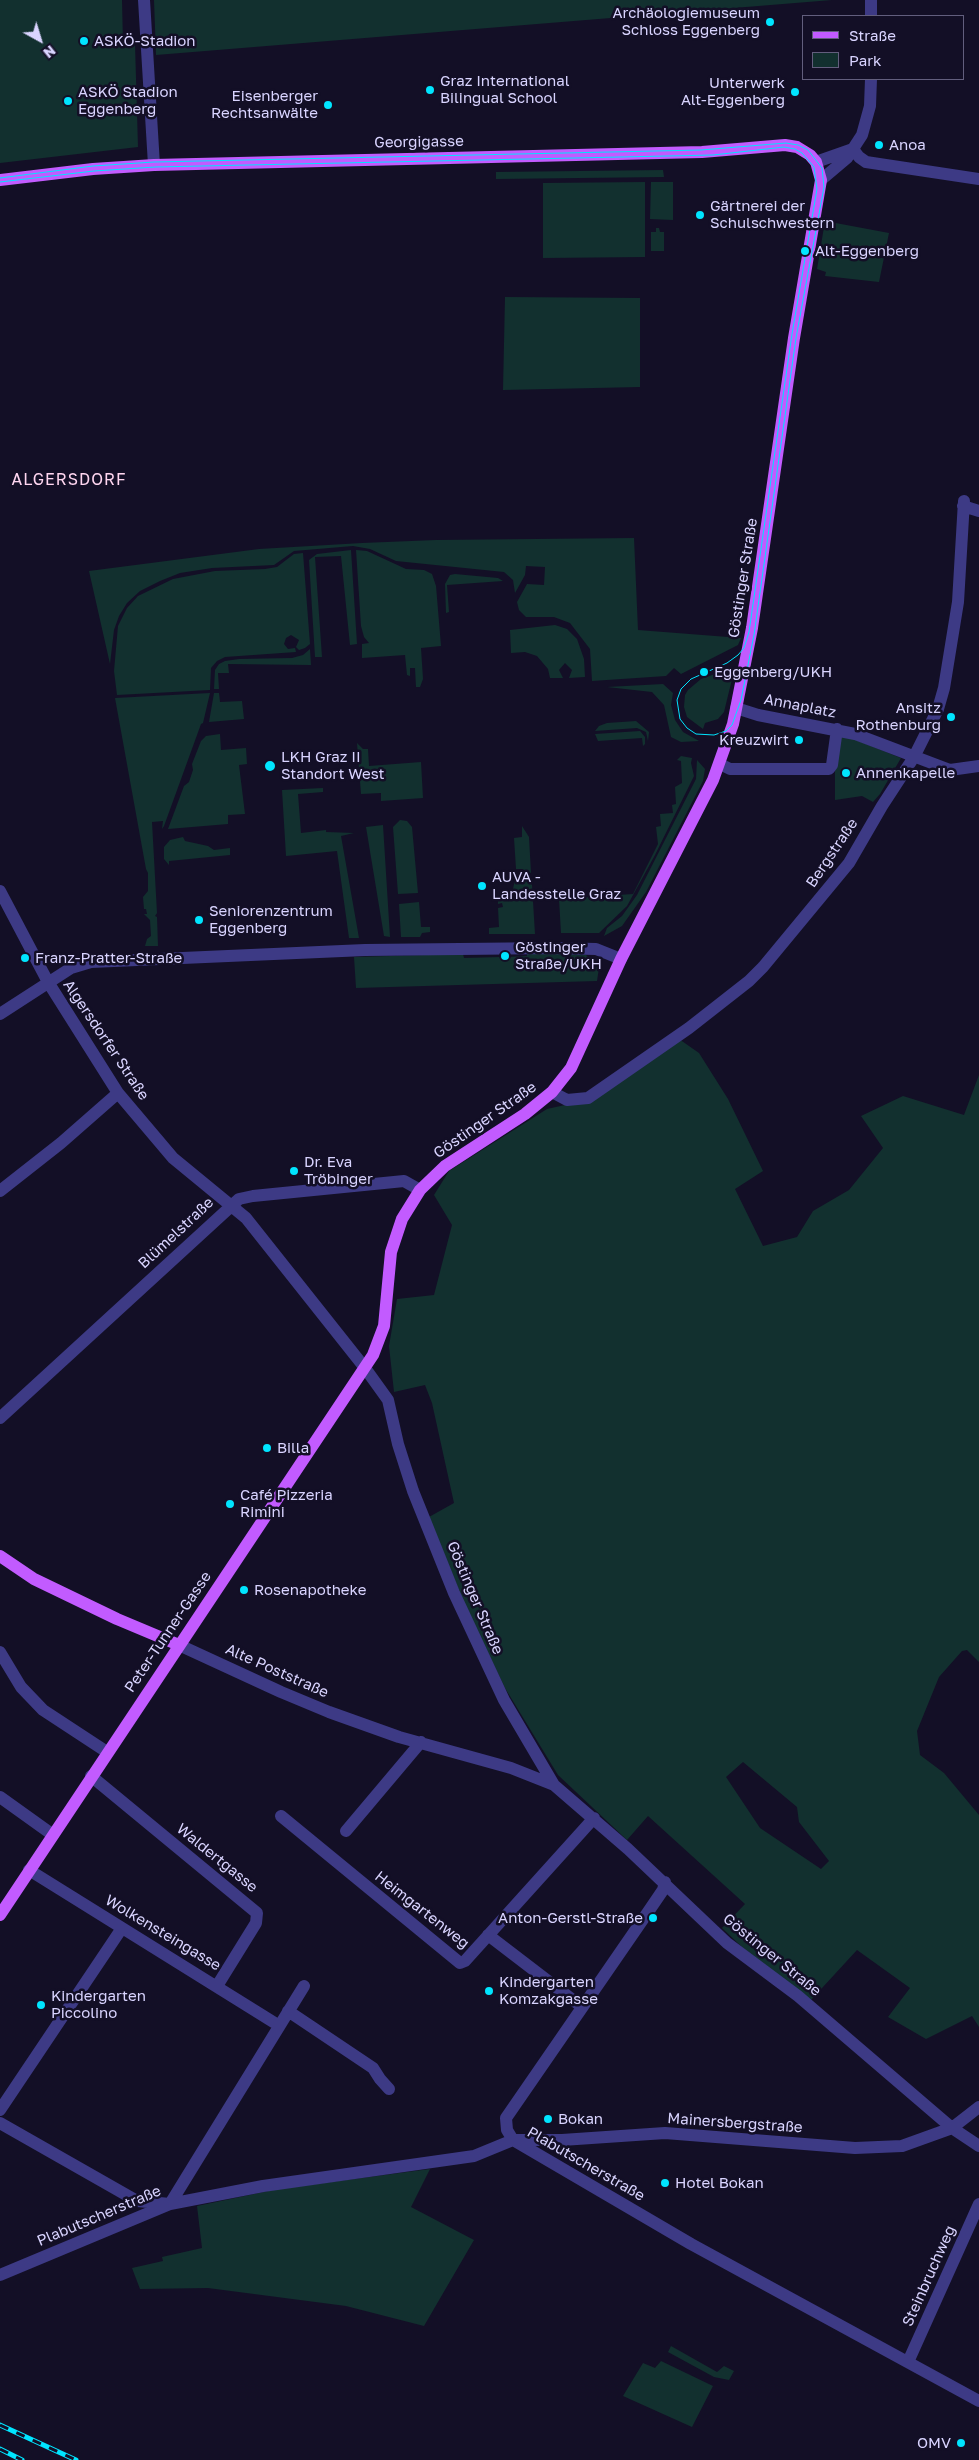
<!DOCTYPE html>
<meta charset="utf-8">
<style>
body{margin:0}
#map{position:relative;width:979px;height:2460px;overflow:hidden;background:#130f26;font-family:"Golos Text",sans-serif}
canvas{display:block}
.legend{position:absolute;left:802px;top:15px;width:162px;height:65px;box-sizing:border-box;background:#130f26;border:1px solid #625e7d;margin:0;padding:6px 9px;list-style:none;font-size:15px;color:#d9d4ff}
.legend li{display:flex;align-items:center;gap:10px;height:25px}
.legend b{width:25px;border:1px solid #625e7d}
.north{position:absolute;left:15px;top:15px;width:50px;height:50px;-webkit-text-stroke:4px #130f26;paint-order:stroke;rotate:141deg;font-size:14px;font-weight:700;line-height:20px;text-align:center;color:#d9d4ff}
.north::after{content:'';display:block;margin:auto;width:18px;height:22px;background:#d9d4ff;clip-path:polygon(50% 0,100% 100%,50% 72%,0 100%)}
</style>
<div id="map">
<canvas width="979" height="2460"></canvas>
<ul class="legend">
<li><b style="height:6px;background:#c25bff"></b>Straße</li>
<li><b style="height:14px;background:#12302f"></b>Park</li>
</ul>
<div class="north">N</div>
</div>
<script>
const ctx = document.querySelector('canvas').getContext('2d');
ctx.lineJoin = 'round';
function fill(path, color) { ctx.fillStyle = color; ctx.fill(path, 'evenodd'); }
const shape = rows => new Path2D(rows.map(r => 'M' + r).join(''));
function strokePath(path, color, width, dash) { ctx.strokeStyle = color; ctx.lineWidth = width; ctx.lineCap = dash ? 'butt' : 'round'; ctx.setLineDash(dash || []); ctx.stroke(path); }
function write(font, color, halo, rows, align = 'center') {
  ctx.font = font + ' "Golos Text",sans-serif'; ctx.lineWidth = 5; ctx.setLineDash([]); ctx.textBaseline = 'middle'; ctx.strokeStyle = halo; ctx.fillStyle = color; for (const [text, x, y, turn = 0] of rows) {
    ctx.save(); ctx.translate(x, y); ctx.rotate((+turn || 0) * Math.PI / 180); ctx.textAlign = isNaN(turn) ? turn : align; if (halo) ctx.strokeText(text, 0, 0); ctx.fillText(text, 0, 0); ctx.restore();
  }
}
fill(shape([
 [0,0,122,0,123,44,135,44,138,147,0,163],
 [154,0,832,0,156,55],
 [663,170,664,177,496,179,496,172],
 [645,182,645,257,543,258,543,183],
 [651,182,673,182,673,220,650,219],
 [825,221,889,233,879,282,825,276,826,272,817,269],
 [656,228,659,228,660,232,664,232,664,251,651,251,651,232,656,232],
 [505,297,640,298,640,387,503,390],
 [634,538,638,630,741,638,738,645,681,674,674,668,666,676,592,681,590,649,570,623,554,617,526,617,519,610,517,602,527,584,544,585,545,567,526,566,525,575,515,593,513,580,504,572,396,561,370,549,353,546,294,551,274,565,212,568,180,573,160,581,140,591,127,603,119,616,114,630,110,664,89,571,259,549,362,543,436,540],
 [351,550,357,644,350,645,341,556,315,557,322,657,315,657,309,560,317,554],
 [356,550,367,551,406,569,424,570,432,574,436,586,441,646,421,648,423,679,420,687,416,687,415,668,410,668,410,676,407,675,405,655,362,658,362,644,369,643,364,637,361,626],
 [303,553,310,644,305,648,299,650,296,647,299,640,291,635,286,638,284,644,288,649,295,648,296,652,225,657,217,661,211,668,210,690,117,695,114,671,118,626,127,608,138,596,173,579,215,571,265,569,277,567,294,554],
 [455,574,498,578,503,581,447,585,449,612,446,613,445,584,450,575],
 [555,625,567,629,577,639,584,659,585,677,569,678,572,670,565,663,559,670,563,678,550,678,548,669,537,656,525,652,511,653,510,630],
 [310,649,311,665,228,664,229,673,218,673,219,689,214,689,215,670,219,664,225,661,239,659,292,658,303,655],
 [726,670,734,671,724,712,718,719,705,723,703,729,687,717,684,707,685,695,688,690,701,679],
 [663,684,673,693,671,705,675,720,683,732,699,741,681,742,671,737,664,705,652,692,607,687],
 [210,693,203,723,201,724,164,826,162,829,163,821,152,822,157,913,155,916,157,917,158,946,145,946,147,939,151,936,150,920,144,914,147,914,146,909,144,909,143,897,148,891,148,873,146,869,115,698],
 [214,693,219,693,220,702,242,701,244,719,209,722],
 [636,721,649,732,648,741,646,732,637,728,595,731,599,726,607,723],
 [640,731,645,737,645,744,643,746,642,738,598,741,595,734],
 [220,734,221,750,246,748,247,764,239,765,245,814,228,815,228,824,168,829,184,786,189,782,193,770,192,764,201,741,206,736],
 [841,734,901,758,880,794,873,802,862,796,835,800,835,770],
 [357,743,363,749,368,749,369,766,421,762,423,798,381,801,381,793,361,794],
 [681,756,692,758,691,763,694,776,655,855,627,906,599,933,561,933,559,899,633,894,658,844,656,827,661,826,660,814,673,813,672,805,676,804,675,787,682,783,681,761,677,760],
 [697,760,705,769,703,781,646,892,622,926,604,936,607,928,622,916,637,895,696,779],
 [323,788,323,792,298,794,301,833,326,830,326,832,354,833,341,836,359,938,349,938,337,851,286,856,282,790],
 [400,820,407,821,412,827,418,893,398,894,393,827],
 [383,825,390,937,384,936,366,827],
 [522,826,529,837,531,873,522,869,516,869,514,838,522,837],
 [183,837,185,841,208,846,214,850,230,848,230,855,169,861,169,865,164,859,164,847,170,840],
 [516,875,526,877,532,885,535,934,489,934,489,928,499,927,498,908,503,907,502,903,498,904,498,897,506,895,513,889],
 [419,902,421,927,430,927,430,932,422,933,420,937,401,937,399,904],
 [527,952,586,955,599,968,597,981,356,988,354,957,463,954,464,958,500,957,501,960,508,960,508,957,527,956],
 [679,1039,699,1053,728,1099,763,1171,735,1189,763,1246,797,1237,813,1211,849,1190,883,1148,861,1116,903,1096,964,1115,979,1075,979,1662,967,1650,962,1651,939,1677,917,1731,920,1755,944,1773,979,1815,979,2027,972,2016,926,2039,888,2017,910,1988,857,1950,811,2000,742,1947,722,1928,745,1904,648,1816,627,1840,558,1775,505,1688,466,1607,429,1517,454,1503,432,1403,425,1385,394,1392,389,1346,397,1299,434,1295,452,1225,434,1195,449,1171,547,1109,592,1099],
 [743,1762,797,1807,799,1822,829,1861,821,1869,760,1828,726,1777],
 [430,2169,411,2207,474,2240,424,2326,346,2306,208,2288,140,2289,132,2268,163,2261,162,2257,202,2248,197,2206,278,2189],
 [671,2346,717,2372,724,2366,734,2371,729,2380,714,2377,668,2352],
 [661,2361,713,2386,692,2427,623,2396,643,2363,655,2368]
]), '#12302f');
strokePath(shape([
 [144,0,154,165],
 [871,0,871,16],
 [853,149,859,157,866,162,979,179],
 [816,162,853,149],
 [821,180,847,158,862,135,870,106,871,79],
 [963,506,979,511],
 [736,708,758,715,855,734,950,770,979,766],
 [720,764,730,769,829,769,832,765,837,729],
 [0,891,48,982,118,1093,173,1158,246,1218,365,1368,388,1400,398,1444,413,1491,454,1593,504,1700,554,1785,628,1849,727,1943,798,1996,952,2128,979,2146],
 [0,1014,71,968,91,962,365,950,554,948,596,949,621,959],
 [552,1092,567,1100,588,1098,689,1028,749,981,763,967,849,863,882,806,914,757,938,709,944,688,958,602,964,501],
 [0,1191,61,1143,118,1093],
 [0,1418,239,1199,253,1196,404,1181,420,1190],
 [179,1645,281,1692,329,1712,399,1737,511,1768,554,1785],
 [0,1652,21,1687,43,1710,107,1752],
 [91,1776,257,1913,256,1923,217,1986],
 [0,1797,53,1835],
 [281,1816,460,1963,465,1961,594,1818],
 [346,1831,421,1742],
 [29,1870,278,2025],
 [488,1935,582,2007],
 [288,2011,373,2068,380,2079,389,2089],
 [0,2110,122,1928],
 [0,2123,137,2201,170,2204,304,1986],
 [513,2140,507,2130,506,2118,648,1912,663,1890,665,1882],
 [515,2141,691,2244,979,2401],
 [0,2275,170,2204,263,2186,474,2156,513,2140,562,2140,665,2133,855,2148,902,2146,952,2128,979,2107],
 [908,2362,979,2204]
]), '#3d3a85', 12);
strokePath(shape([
 [0,180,93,169,154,165,702,152,785,145,797,147,810,155,816,162,821,180,794,338,752,628,733,724,713,780,621,959,571,1068,552,1092,525,1114,445,1166,420,1190,402,1219,391,1252,384,1326,373,1355,0,1915],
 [0,1556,34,1579,117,1619,179,1645]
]), '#c25bff', 12);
strokePath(shape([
 [0,178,93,166,154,162,701,150,786,143,798,145,808,150,822,168,824,187,796,338,754,635,741,700,732,725,726,731,714,735,696,734,687,728,680,719,677,700,681,689,691,679,727,663,738,655,744,648,749,632,792,334,817,189,814,167,802,153,795,149,784,147,713,155,155,167,94,171,0,182]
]), '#00e5ff', 1);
const rail = shape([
 [0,2425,76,2460],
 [0,2449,22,2460]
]);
strokePath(rail, '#00e5ff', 5);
strokePath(rail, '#130f26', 3, [9]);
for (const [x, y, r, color] of [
 [770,22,5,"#00e5ff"],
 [84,41,5,"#00e5ff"],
 [430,90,5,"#00e5ff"],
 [795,92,5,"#00e5ff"],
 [68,101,5,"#00e5ff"],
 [328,105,5,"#00e5ff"],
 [879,145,5,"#00e5ff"],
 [700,215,5,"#00e5ff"],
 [805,251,5,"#00e5ff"],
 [704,672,5,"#00e5ff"],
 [951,717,5,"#00e5ff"],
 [799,740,5,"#00e5ff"],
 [270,766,6,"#00e5ff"],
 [846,773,5,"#00e5ff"],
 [482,886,5,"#00e5ff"],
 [199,920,5,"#00e5ff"],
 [505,956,5,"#00e5ff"],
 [25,958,5,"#00e5ff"],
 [294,1171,5,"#00e5ff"],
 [267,1448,5,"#00e5ff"],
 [230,1504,5,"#00e5ff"],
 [244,1590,5,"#00e5ff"],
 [653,1918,5,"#00e5ff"],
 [489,1991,5,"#00e5ff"],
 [41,2005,5,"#00e5ff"],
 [548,2119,5,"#00e5ff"],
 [665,2183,5,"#00e5ff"],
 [961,2443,5,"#00e5ff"]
]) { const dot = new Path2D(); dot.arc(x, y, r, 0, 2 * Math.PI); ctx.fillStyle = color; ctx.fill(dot); strokePath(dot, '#130f26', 2); }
write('15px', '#d9d4ff', '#130f26', [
 ["Archäologiemuseum",760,13,"right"],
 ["Schloss Eggenberg",760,30,"right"],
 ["ASKÖ-Stadion",94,41],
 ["Graz International",440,81],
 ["Bilingual School",440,98],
 ["Unterwerk",785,83,"right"],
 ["Alt-Eggenberg",785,100,"right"],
 ["ASKÖ Stadion",78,92],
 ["Eggenberg",78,109],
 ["Eisenberger",318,96,"right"],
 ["Rechtsanwälte",318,113,"right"],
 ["Anoa",889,145],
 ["Gärtnerei der",710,206],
 ["Schulschwestern",710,223],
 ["Alt-Eggenberg",815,251],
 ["Eggenberg/UKH",714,672],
 ["Ansitz",941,708,"right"],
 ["Rothenburg",941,725,"right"],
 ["Kreuzwirt",789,740,"right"],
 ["LKH Graz II",281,757],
 ["Standort West",281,774],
 ["Annenkapelle",856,773],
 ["AUVA -",492,877],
 ["Landesstelle Graz",492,894],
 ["Seniorenzentrum",209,911],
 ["Eggenberg",209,928],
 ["Göstinger",515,947],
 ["Straße/UKH",515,964],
 ["Franz-Pratter-Straße",35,958],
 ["Dr. Eva",304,1162],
 ["Tröbinger",304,1179],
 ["Billa",277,1448],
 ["Café Pizzeria",240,1495],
 ["Rimini",240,1512],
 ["Rosenapotheke",254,1590],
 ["Anton-Gerstl-Straße",643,1918,"right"],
 ["Kindergarten",499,1982],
 ["Komzakgasse",499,1999],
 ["Kindergarten",51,1996],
 ["Piccolino",51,2013],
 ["Bokan",558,2119],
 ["Hotel Bokan",675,2183],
 ["OMV",951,2443,"right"]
], 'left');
write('15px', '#d9d4ff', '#130f26', [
 ["Georgigasse",419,142,-1],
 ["Göstinger Straße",743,578,-81],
 ["Annaplatz",800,706,11],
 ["Bergstraße",832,853,-56],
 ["Algersdorfer Straße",106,1040,56],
 ["Göstinger Straße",485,1120,-35],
 ["Blümelstraße",176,1233,-43],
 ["Göstinger Straße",475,1598,67],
 ["Peter-Tunner-Gasse",168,1632,-56],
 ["Alte Poststraße",277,1671,24],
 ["Waldertgasse",217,1858,39],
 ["Heimgartenweg",422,1910,38],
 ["Wolkensteingasse",163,1933,31],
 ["Göstinger Straße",772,1955,39],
 ["Mainersbergstraße",735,2123,4],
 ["Plabutscherstraße",586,2164,30],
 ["Plabutscherstraße",99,2216,-23],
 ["Steinbruchweg",929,2276,-66]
]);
ctx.letterSpacing = '1px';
write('16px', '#ffd6f0', '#130f26', [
 ["ALGERSDORF",69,480]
]);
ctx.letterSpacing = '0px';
</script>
